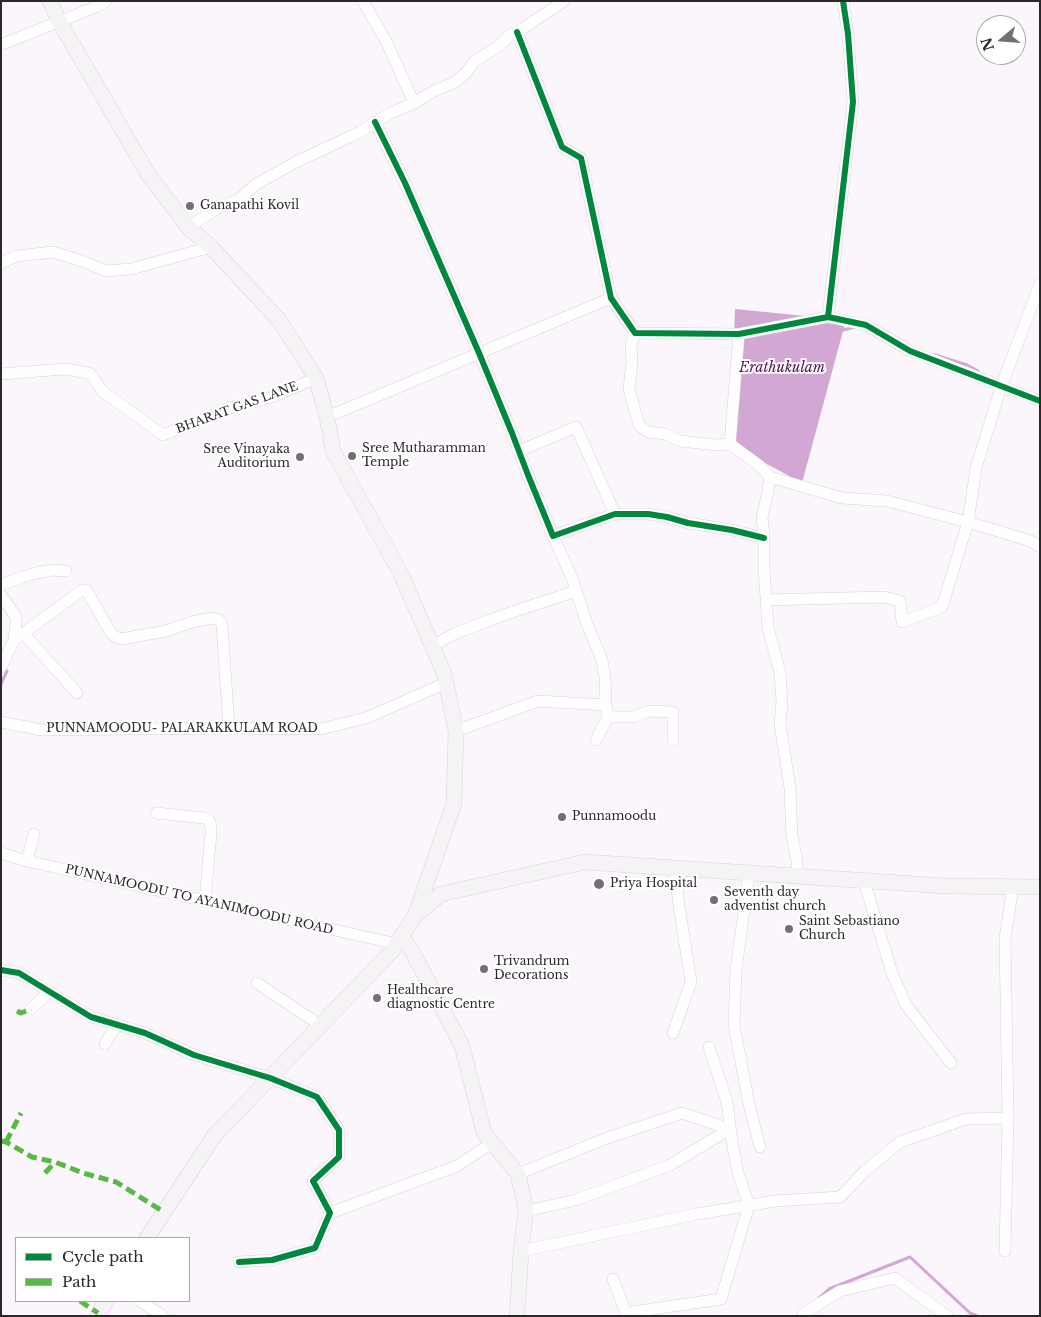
<!DOCTYPE html>
<style>
body{margin:0}
#map{position:relative;width:1041px;height:1317px;overflow:hidden;background:#fbf6fb;font-family:"Libre Baskerville",serif}
canvas{display:block}
.frame{position:absolute;inset:0;border:2px solid #2a282a;pointer-events:none}
.legend{position:absolute;left:15px;top:1237px;width:175px;height:65px;box-sizing:border-box;background:#fff;border:1px solid #aaa9aa;margin:0;padding:6px 9px;list-style:none;font-size:15px;color:#2a282a}
.legend li{display:flex;align-items:center;gap:10px;height:25px}
.legend b{width:25px;border:1px solid #aaa9aa}
.north{position:absolute;left:976px;top:15px;width:50px;height:50px;box-sizing:border-box;background:#fff;border:1px solid #aaa9aa;border-radius:50%;rotate:252deg;font-size:14px;font-weight:700;line-height:20px;text-align:center;color:#2a282a}
.north::after{content:'';display:block;margin:auto;width:18px;height:22px;background:#737073;clip-path:polygon(50% 0,100% 100%,50% 72%,0 100%)}
</style>
<div id="map">
<canvas width="1041" height="1317"></canvas>
<div class="frame"></div>
<ul class="legend">
<li><b style="height:6px;background:#00873e"></b>Cycle path</li>
<li><b style="height:6px;background:#58b947"></b>Path</li>
</ul>
<div class="north">N</div>
</div>
<script>
const ctx = document.querySelector('canvas').getContext('2d');
ctx.lineJoin = 'round';
function fill(path, color) { ctx.fillStyle = color; ctx.fill(path, 'evenodd'); }
const shape = rows => new Path2D(rows.map(r => 'M' + r).join(''));
function strokePath(path, color, width, dash) { ctx.strokeStyle = color; ctx.lineWidth = width; ctx.lineCap = dash ? 'butt' : 'round'; ctx.setLineDash(dash || []); ctx.stroke(path); }
function write(font, color, halo, rows, align = 'center') {
  ctx.font = font + ' "Libre Baskerville",serif'; ctx.lineWidth = 4; ctx.setLineDash([]); ctx.textBaseline = 'middle'; ctx.strokeStyle = halo; ctx.fillStyle = color; for (const [text, x, y, turn = 0] of rows) {
    ctx.save(); ctx.translate(x, y); ctx.rotate((+turn || 0) * Math.PI / 180); ctx.textAlign = isNaN(turn) ? turn : align; if (halo) ctx.strokeText(text, 0, 0); ctx.fillText(text, 0, 0); ctx.restore();
  }
}
fill(shape([
 [735,309,846,320,802,483,730,444]
]), '#d2a7d3');
strokePath(shape([
 [839,331,855,327],
 [935,355,967,365,978,371],
 [1,684,7,671],
 [819,1298,829,1289,910,1257,970,1313,977,1316]
]), '#d2a7d3', 3);
const street = shape([
 [363,1,387,43,414,103],
 [843,1,848,34,853,102,828,317,866,325,910,351,1040,401],
 [517,32,562,147,581,158,611,298,635,333,739,334,828,317],
 [1,44,3,44,98,6,106,1],
 [375,122,405,183,479,353,512,433,528,475,553,536,615,514,648,514,667,517,688,523,732,530,764,538],
 [188,227,220,207,238,200,255,185,296,162,358,133,389,114,414,103,434,91,455,82,465,74,475,61,499,46,510,35,522,29,564,1],
 [1,263,17,256,53,252,82,261,106,271,131,269,211,247],
 [635,333,631,344,632,362,629,389,639,425,648,432,666,434,680,441,717,445,730,444,760,466,770,477,767,496,762,517,764,537,764,569,768,627,780,673,782,702,780,724,790,788,792,837,797,860,797,876],
 [1,374,65,369,89,373,93,377,102,391,163,435,230,408,275,396,316,378],
 [327,417,611,298],
 [730,444,739,334],
 [519,451,576,427,615,514],
 [770,477,842,498,887,501,968,522,1031,541,1040,547],
 [553,536,572,578,587,624,602,660,605,677,606,705,608,717,633,717,649,711,673,712,673,740],
 [1,585,22,577,36,573,52,570,66,571],
 [1,595,16,617,16,623,14,640,1,667],
 [767,600,884,597,900,601,902,622,942,607,968,522,976,468,1001,387,1040,284],
 [23,633,77,693],
 [14,640,81,591,84,590,88,593,111,633,116,637,121,639,166,631,192,622,212,618,219,620,222,624,229,728],
 [432,646,456,633,477,625,515,611,576,591],
 [1,722,42,730,229,728,321,729,366,718,446,683],
 [456,731,538,701,606,705],
 [596,740,608,717],
 [156,813,205,818,209,820,211,826,211,833,205,901],
 [1,853,27,861,397,944],
 [27,861,34,834],
 [749,873,736,970,734,1025,749,1104,760,1147],
 [864,881,892,973,906,1005,951,1063],
 [1,970,19,973,91,1017,145,1033,194,1055,270,1078,317,1097,339,1130,339,1157,313,1181,330,1213,315,1248,272,1260,239,1262],
 [257,983,320,1025],
 [31,1009,49,992],
 [673,1033,691,982,679,906,675,868],
 [105,1044,117,1024],
 [518,1174,607,1138,682,1113,730,1129],
 [526,1211,576,1200,670,1165,730,1129],
 [330,1213,457,1166,492,1143],
 [521,1251,697,1214,775,1201,840,1197,865,1171,900,1142,966,1119,1008,1118],
 [1005,1251,1008,1118,1005,938,1013,887],
 [613,1279,626,1313,721,1299,749,1205,738,1173,732,1141,727,1102,709,1047],
 [140,1301,163,1316],
 [803,1314,840,1291,895,1278,947,1316]
]);
const secondary = shape([
 [50,1,59,21,148,174,188,227,211,247,279,320,316,378,327,417,333,451,401,574,444,673,456,731,454,804,415,916,405,931,393,950,214,1136,147,1238],
 [416,915,441,894,585,862,945,886,1040,887],
 [402,937,413,953,462,1046,484,1133,518,1174,526,1211,521,1251,517,1316],
 [97,1316,106,1301]
]);
strokePath(street, '#d6d2d6', 12);
strokePath(secondary, '#d6d2d6', 16);
strokePath(street, '#fefefe', 11);
strokePath(secondary, '#f6f3f6', 15);
strokePath(shape([
 [17,1011,21,1013,31,1009],
 [1,1141,6,1142,32,1157,55,1162,83,1173,116,1182,164,1212],
 [6,1142,21,1113],
 [45,1173,55,1162],
 [80,1301,98,1313]
]), '#58b947', 5, [10, 5]);
strokePath(shape([
 [843,1,848,34,853,102,828,317,866,325,910,351,1040,401],
 [517,32,562,147,581,158,611,298,635,333,739,334,828,317],
 [375,122,405,183,479,353,512,433,528,475,553,536,615,514,648,514,667,517,688,523,732,530,764,538],
 [1,970,19,973,91,1017,145,1033,194,1055,270,1078,317,1097,339,1130,339,1157,313,1181,330,1213,315,1248,272,1260,239,1262]
]), '#00873e', 6);
for (const [x, y, r, color] of [
 [190,206,5,"#737073"],
 [352,456,5,"#737073"],
 [300,457,5,"#737073"],
 [562,817,5,"#737073"],
 [599,884,6,"#737073"],
 [714,900,5,"#737073"],
 [789,929,5,"#737073"],
 [484,969,5,"#737073"],
 [377,998,5,"#737073"]
]) { const dot = new Path2D(); dot.arc(x, y, r, 0, 2 * Math.PI); ctx.fillStyle = color; ctx.fill(dot); strokePath(dot, '#fff', 2); }
write('12px', '#2a282a', '#fff', [
 ["Ganapathi Kovil",200,206],
 ["Sree Mutharamman",362,449],
 ["Temple",362,463],
 ["Sree Vinayaka",290,450,"right"],
 ["Auditorium",290,464,"right"],
 ["Punnamoodu",572,817],
 ["Priya Hospital",610,884],
 ["Seventh day",724,893],
 ["adventist church",724,907],
 ["Saint Sebastiano",799,922],
 ["Church",799,936],
 ["Trivandrum",494,962],
 ["Decorations",494,976],
 ["Healthcare",387,991],
 ["diagnostic Centre",387,1005]
], 'left');
write('12px', '#2a282a', '#fff', [
 ["BHARAT GAS LANE",237,408,-20],
 ["PUNNAMOODU- PALARAKKULAM ROAD",182,729],
 ["PUNNAMOODU TO AYANIMOODU ROAD",199,900,13]
]);
write('italic 14px', '#58105d', '#fff', [
 ["Erathukulam",782,368]
]);
</script>
